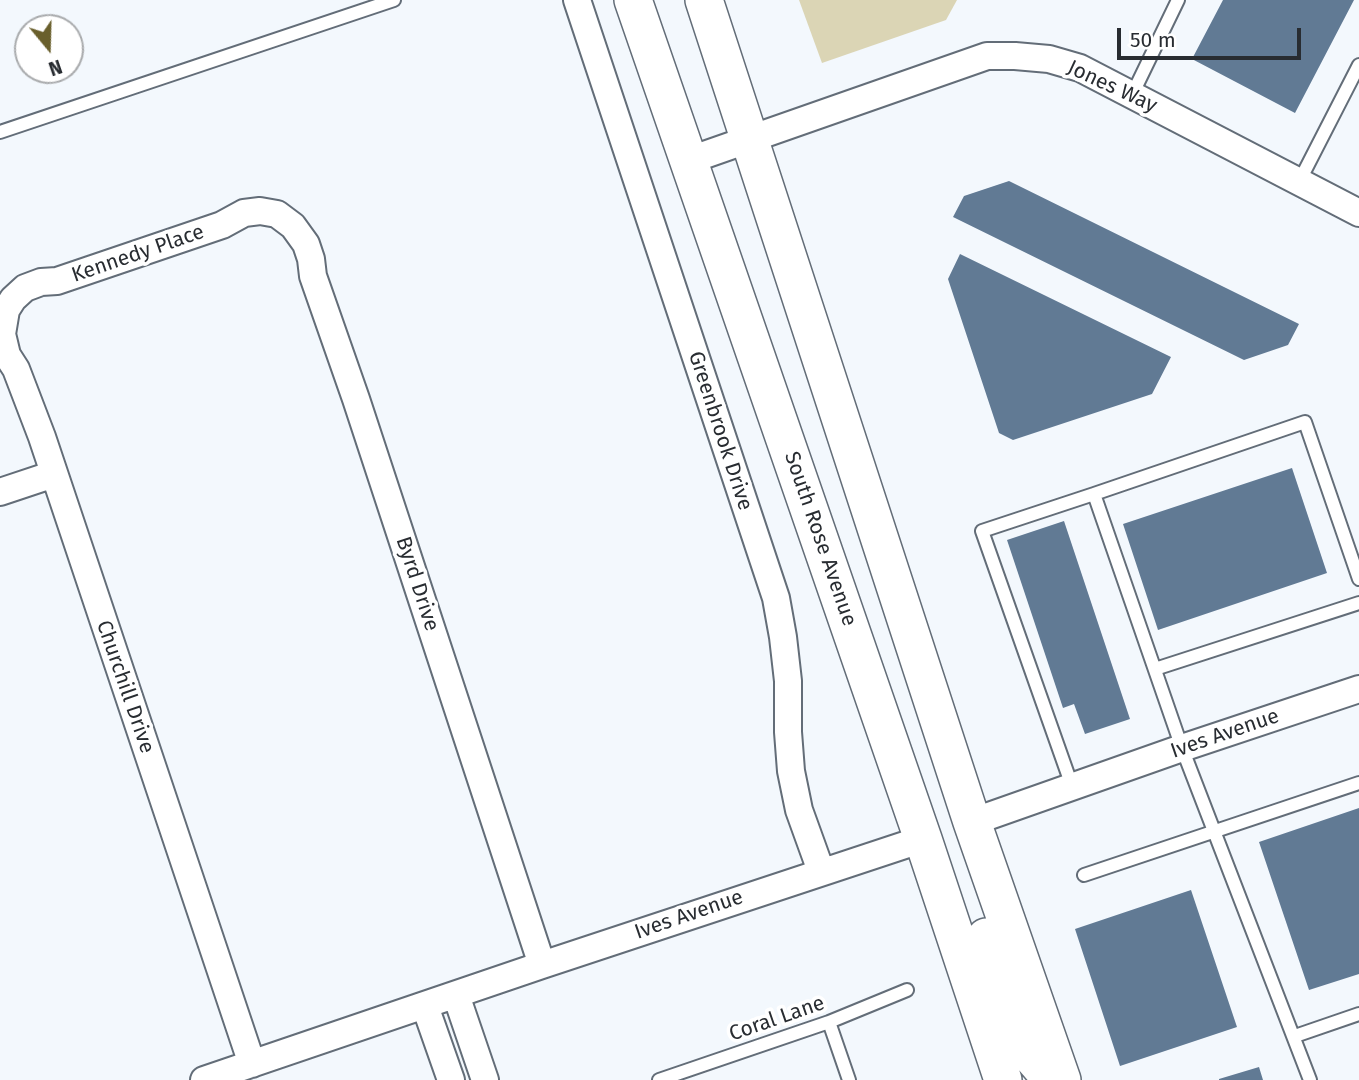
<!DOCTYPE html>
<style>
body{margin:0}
#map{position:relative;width:1359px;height:1080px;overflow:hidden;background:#f3f8fd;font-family:"Fira Sans",sans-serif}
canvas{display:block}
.north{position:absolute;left:14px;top:14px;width:70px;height:70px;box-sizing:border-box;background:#fff;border:2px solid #a9abad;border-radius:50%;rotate:161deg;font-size:19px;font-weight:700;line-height:28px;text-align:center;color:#282c31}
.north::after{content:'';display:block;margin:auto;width:24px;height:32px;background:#695f2c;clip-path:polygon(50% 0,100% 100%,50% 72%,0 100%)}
.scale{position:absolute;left:1117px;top:28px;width:184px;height:32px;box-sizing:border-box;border:4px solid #282c31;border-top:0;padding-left:9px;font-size:21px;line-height:24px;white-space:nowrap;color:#282c31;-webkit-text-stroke:5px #fff;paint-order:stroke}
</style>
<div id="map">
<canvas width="1359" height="1080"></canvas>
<div class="north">N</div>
<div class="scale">50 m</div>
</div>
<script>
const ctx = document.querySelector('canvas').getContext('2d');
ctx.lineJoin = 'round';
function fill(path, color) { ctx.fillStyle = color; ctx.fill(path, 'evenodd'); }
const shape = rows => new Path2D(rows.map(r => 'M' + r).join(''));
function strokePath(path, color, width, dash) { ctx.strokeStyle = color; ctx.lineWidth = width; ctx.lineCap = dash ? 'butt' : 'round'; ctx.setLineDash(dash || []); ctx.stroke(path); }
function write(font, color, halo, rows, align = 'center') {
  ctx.font = font + ' "Fira Sans",sans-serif'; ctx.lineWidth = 7; ctx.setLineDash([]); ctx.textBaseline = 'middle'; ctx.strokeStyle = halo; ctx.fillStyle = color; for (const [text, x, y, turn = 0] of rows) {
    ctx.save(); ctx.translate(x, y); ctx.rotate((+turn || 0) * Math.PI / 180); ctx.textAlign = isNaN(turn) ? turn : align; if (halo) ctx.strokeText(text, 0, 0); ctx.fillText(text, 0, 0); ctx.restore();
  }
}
fill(shape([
 [799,0,957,0,946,20,822,63]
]), '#dbd5b5');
fill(shape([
 [1223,0,1354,0,1295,113,1192,59],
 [1009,181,1299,324,1288,345,1244,360,953,217,964,196],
 [960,254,1171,357,1152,394,1013,440,999,433,948,279],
 [1292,468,1327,573,1158,630,1123,524],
 [1064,521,1130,719,1085,734,1074,704,1063,708,1007,540],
 [1359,808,1359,974,1309,990,1259,842],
 [1191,890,1237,1027,1120,1066,1075,929],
 [1259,1067,1263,1080,1219,1080,1219,1079]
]), '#617a94');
const service = shape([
 [1132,95,1178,0],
 [0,132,394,0],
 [1299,182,1359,65],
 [1094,494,1305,422,1359,579],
 [1155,669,1359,603],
 [1072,786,982,531,1094,494,1182,748,1310,1080],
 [1084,875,1359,783],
 [829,1022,849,1080],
 [1295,1036,1359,1014],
 [659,1080,829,1022,907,990]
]);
const minor = shape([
 [577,0,776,598,783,637,788,681,788,732,791,771,799,810,821,871],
 [690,160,987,56,1015,56,1049,59,1080,68,1359,213],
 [0,492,54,474],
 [972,822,1182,748,1359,689],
 [456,995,485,1080],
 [425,1006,451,1080],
 [252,1064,42,437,16,369,7,355,2,334,6,310,13,299,25,288,41,282,57,281,222,225,244,213,260,211,277,214,293,226,306,244,311,259,313,276,356,399,542,965],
 [204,1080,542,965,923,839]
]);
const secondary = shape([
 [633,0,923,839,1003,1080],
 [704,0,972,822,1062,1080],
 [986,937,1021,1044,1052,1080]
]);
strokePath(service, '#636d78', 16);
strokePath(minor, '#636d78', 30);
strokePath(secondary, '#636d78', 40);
strokePath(service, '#fff', 12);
strokePath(minor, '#fff', 26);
strokePath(secondary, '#fff', 37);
write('21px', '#282c31', '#fff', [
 ["Jones Way",1112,87,25],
 ["Kennedy Place",138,254,-19],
 ["Greenbrook Drive",720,431,72],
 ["South Rose Avenue",820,539,71],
 ["Byrd Drive",417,584,72],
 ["Churchill Drive",125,687,71],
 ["Ives Avenue",1225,734,-19],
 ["Ives Avenue",689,915,-19],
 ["Coral Lane",777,1019,-19]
]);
</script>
